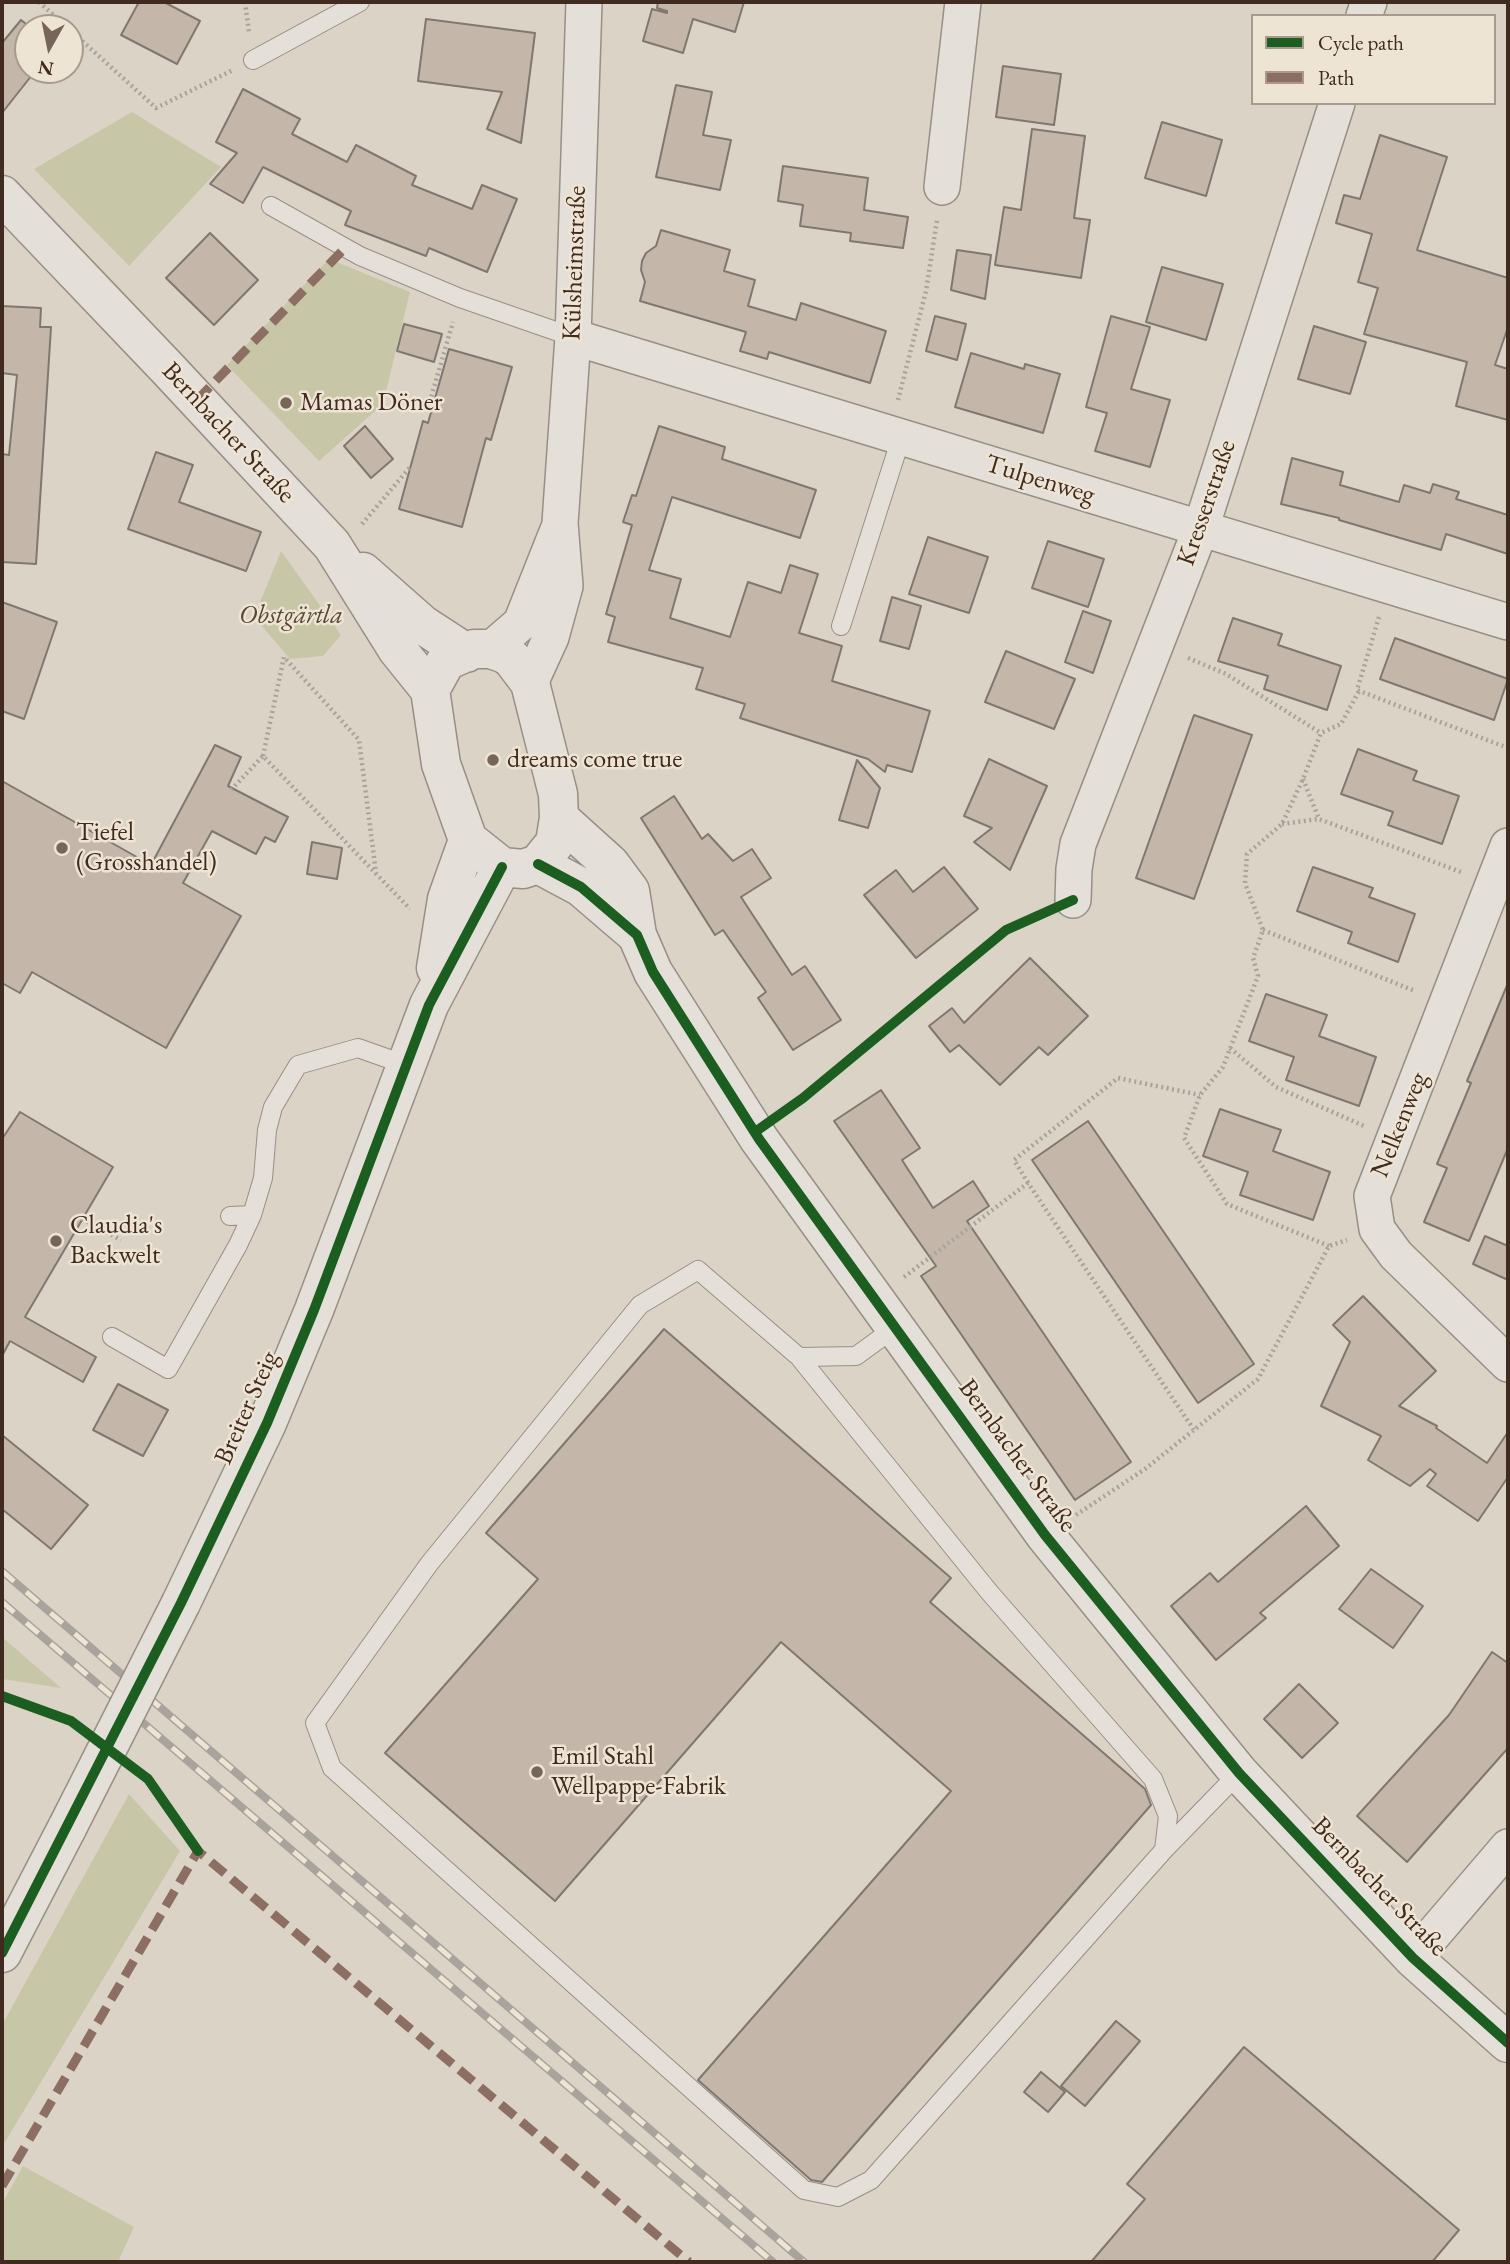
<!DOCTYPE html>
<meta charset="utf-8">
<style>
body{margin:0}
#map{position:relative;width:1510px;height:2264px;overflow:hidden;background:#dbd3c5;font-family:"EB Garamond",serif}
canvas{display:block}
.frame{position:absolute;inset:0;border:4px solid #412a1f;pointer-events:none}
.legend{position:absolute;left:1251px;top:14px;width:245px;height:91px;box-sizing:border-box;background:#ede4d4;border:2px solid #a89a8c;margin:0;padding:9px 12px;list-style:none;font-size:21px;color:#412a1f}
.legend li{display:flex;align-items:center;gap:14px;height:35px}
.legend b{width:35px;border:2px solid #a89a8c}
.north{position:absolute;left:14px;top:14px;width:70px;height:70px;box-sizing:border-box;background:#ede4d4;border:2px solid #a89a8c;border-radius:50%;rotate:189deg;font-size:19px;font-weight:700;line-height:28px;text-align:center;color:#412a1f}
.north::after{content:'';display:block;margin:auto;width:24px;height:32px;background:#776559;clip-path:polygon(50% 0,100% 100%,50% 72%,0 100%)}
</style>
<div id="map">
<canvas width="1510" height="2264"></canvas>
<div class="frame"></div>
<ul class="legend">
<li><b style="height:9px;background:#1b5e20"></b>Cycle path</li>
<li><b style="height:9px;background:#8d6e63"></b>Path</li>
</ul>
<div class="north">N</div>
</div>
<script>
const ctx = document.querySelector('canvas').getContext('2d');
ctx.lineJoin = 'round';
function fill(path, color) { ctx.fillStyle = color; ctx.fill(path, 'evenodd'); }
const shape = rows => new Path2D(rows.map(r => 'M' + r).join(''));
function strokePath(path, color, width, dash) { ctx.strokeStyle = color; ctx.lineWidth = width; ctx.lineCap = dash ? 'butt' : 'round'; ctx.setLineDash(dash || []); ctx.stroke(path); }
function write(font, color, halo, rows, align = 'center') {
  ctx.font = font + ' "EB Garamond",serif'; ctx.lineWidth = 5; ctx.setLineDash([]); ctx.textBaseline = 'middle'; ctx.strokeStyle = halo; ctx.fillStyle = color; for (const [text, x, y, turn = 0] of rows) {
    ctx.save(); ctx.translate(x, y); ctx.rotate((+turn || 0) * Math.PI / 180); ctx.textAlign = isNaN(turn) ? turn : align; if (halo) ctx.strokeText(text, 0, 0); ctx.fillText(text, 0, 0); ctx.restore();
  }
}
fill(shape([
 [132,112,221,167,129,266,34,169],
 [329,259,410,292,383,404,319,461,227,365],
 [281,551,341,635,323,656,290,659,254,617],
 [2,1637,61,1688,2,1679],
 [129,1794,180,1851,2,2147,2,2025],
 [23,2166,134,2227,118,2262,2,2262,2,2204]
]), '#c7c7a7');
const building = shape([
 [139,2,164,2,200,21,177,64,121,35,139,2],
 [658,2,744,2,735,32,693,19,683,53,643,41,652,9,667,13,667,11,657,8,658,2],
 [426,19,535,33,521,143,487,129,502,92,418,81,426,19],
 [21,20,31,28,28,28,28,70,36,70,2,113,2,43,21,20],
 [1003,66,1061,74,1054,125,996,117,1003,66],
 [676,85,712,92,703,135,731,140,720,190,656,177,676,85],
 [243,89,300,119,292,134,347,162,356,145,416,176,412,185,472,209,482,185,517,199,487,272,429,248,426,256,345,225,351,211,263,167,243,203,210,184,237,153,216,142,243,89],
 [1162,122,1222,140,1206,196,1145,178,1162,122],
 [1032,129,1085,136,1074,218,1090,220,1081,278,995,265,1004,207,1021,210,1032,129],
 [1380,135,1447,157,1417,250,1508,278,1508,327,1495,365,1508,369,1508,420,1456,406,1467,362,1364,334,1378,288,1358,282,1372,234,1336,223,1344,195,1360,199,1380,135],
 [783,166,868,178,864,210,908,217,903,248,850,241,851,233,800,226,803,205,778,201,783,166],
 [661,230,730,250,724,271,755,280,748,306,796,320,801,303,886,331,870,383,769,352,767,359,740,351,746,332,640,301,645,282,641,270,642,261,646,253,656,246,661,230],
 [210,233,258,280,214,325,166,278,210,233],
 [957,250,991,255,985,299,951,290,957,250],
 [1162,267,1223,284,1206,340,1146,322,1162,267],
 [2,306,41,308,40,327,51,327,36,564,2,562,2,454,9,455,17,375,2,373,2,306],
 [935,316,966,324,957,360,926,351,935,316],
 [1111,316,1150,327,1131,389,1170,400,1150,467,1095,451,1107,413,1086,407,1111,316],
 [404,324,442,334,434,362,397,351,404,324],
 [1314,326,1366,342,1350,394,1298,379,1314,326],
 [449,349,512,367,491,440,486,438,462,527,399,509,423,421,428,423,449,349],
 [971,353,1024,369,1025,364,1060,374,1043,433,955,407,971,353],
 [365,426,393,459,371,478,344,446,365,426],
 [659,426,725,447,722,459,816,490,800,538,672,497,649,570,681,579,670,618,730,637,748,582,781,593,790,565,818,574,799,633,842,646,832,681,930,711,912,772,887,765,885,772,868,759,740,718,745,704,696,689,703,668,608,642,615,617,606,614,632,525,623,522,632,495,636,496,659,426],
 [156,452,193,465,179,502,261,532,246,571,128,529,156,452],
 [1292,458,1343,472,1340,485,1399,502,1404,485,1430,493,1433,484,1459,492,1456,499,1508,515,1508,554,1446,534,1441,550,1339,520,1339,518,1281,504,1292,458],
 [928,537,988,557,969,613,909,594,928,537],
 [1048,541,1104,559,1088,607,1032,588,1048,541],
 [892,597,921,606,909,649,880,641,892,597],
 [2,602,57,622,24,719,2,711,2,602],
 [1083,611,1111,621,1093,673,1065,662,1083,611],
 [1233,618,1282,634,1278,645,1341,666,1327,710,1264,689,1268,676,1218,661,1233,618],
 [1395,638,1508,679,1494,720,1380,679,1395,638],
 [1006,651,1075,679,1054,729,985,702,1006,651],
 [1194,715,1252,735,1194,899,1136,878,1194,715],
 [215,745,241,757,228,786,288,817,275,842,265,837,256,854,212,831,183,883,241,916,166,1048,32,972,20,993,2,983,2,781,151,865,215,745],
 [1358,749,1417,771,1413,780,1459,796,1442,844,1388,825,1393,812,1341,794,1358,749],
 [989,759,1047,786,1010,870,974,842,992,828,964,816,989,759],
 [857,760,880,788,868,828,839,820,857,760],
 [674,796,702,839,708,834,733,861,752,849,771,878,741,897,792,975,805,966,841,1020,793,1050,758,998,766,992,723,930,715,935,641,818,674,796],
 [312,842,342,848,337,879,307,874,312,842],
 [944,867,978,909,916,958,864,895,896,870,913,892,944,867],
 [1313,867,1373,888,1369,897,1415,914,1398,962,1348,943,1352,932,1297,911,1313,867],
 [1030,958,1088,1016,1048,1055,1039,1047,1000,1085,959,1045,950,1052,929,1026,952,1008,964,1023,1030,958],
 [1508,983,1508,1148,1469,1241,1424,1222,1447,1168,1437,1164,1471,1083,1467,1081,1508,983],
 [1266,994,1327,1015,1319,1036,1376,1057,1359,1106,1286,1080,1294,1057,1249,1041,1266,994],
 [881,1090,920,1148,902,1160,933,1208,973,1181,989,1206,967,1221,1131,1462,1075,1500,921,1276,936,1266,834,1121,881,1090],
 [1220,1109,1281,1130,1273,1151,1330,1172,1313,1220,1240,1195,1248,1172,1203,1156,1220,1109],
 [20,1112,113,1167,25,1317,96,1357,83,1382,10,1341,2,1356,2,1139,20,1112],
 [1088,1121,1254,1364,1198,1403,1032,1160,1088,1121],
 [1485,1236,1508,1246,1508,1280,1473,1264,1485,1236],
 [1363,1296,1436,1371,1399,1406,1437,1426,1436,1428,1487,1463,1508,1432,1508,1477,1478,1521,1427,1486,1436,1474,1430,1469,1410,1486,1368,1460,1381,1436,1321,1406,1350,1342,1333,1325,1363,1296],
 [664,1329,951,1578,930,1602,1145,1789,1151,1805,822,2182,811,2180,698,2080,951,1791,781,1642,555,1901,385,1753,538,1579,486,1533,664,1329],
 [118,1384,168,1410,143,1456,93,1430,118,1384],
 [2,1435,88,1505,51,1549,2,1509,2,1435],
 [1306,1506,1339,1546,1260,1613,1266,1618,1216,1660,1171,1606,1210,1573,1218,1582,1306,1506],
 [1371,1569,1423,1606,1393,1648,1339,1609,1371,1569],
 [1492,1652,1508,1663,1508,1748,1407,1862,1357,1816,1449,1715,1492,1652],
 [1299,1684,1338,1723,1302,1758,1264,1719,1299,1684],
 [1116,2021,1140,2041,1085,2106,1061,2086,1116,2021],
 [1244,2047,1459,2230,1432,2262,1091,2262,1145,2199,1127,2184,1244,2047],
 [1041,2072,1065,2092,1048,2112,1024,2092,1041,2072]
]);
fill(building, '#c4b7aa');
strokePath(building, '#807870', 2);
const service = shape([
 [253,60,360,2],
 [271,206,360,256,460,298,573,337],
 [841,626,901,438],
 [230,1216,252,1215],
 [112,1337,168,1369,238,1245,252,1215,263,1178,267,1130,273,1107,298,1065,358,1048,406,1065],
 [799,1357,990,1593,1153,1779,1168,1816,1164,1850,871,2180,838,2197,804,2190,332,1768,315,1723,429,1564,640,1305,698,1270,799,1357,856,1356,896,1327],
 [1164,1850,1239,1773]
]);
const minor = shape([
 [1364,16,1369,2],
 [942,187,963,2],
 [573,337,1508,622],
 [491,649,521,623,558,530],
 [530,683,551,637,565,586,560,523,573,337,584,2],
 [1508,846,1372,1196,1377,1229,1396,1255,1508,1364],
 [1073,900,1074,869,1078,844,1201,528,1337,103],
 [1413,1958,1508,1847]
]);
const tertiary = shape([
 [2,195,169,370,332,545,397,649,430,690],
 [363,572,423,625,466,653],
 [474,649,491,649,505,654,512,659,530,683,558,794,559,818,555,843,538,864,523,869,502,867,468,840,441,764,430,690,446,661,474,649],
 [559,818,610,864,630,891,637,935],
 [538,864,581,887,637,935,653,972,759,1139,1045,1535,1239,1773,1413,1958,1508,2043],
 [436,968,447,899,468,840],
 [181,1603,267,1423,314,1310,429,1005,502,867],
 [2,1953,68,1826]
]);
strokePath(service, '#968f86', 20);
strokePath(minor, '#968f86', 38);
strokePath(tertiary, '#968f86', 41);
strokePath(shape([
 [39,2,68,28],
 [245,2,249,32],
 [70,30,156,108,233,70],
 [898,400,926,291,937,220],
 [432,410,428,408,453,322],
 [362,524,411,466],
 [1379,617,1357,690,1508,748],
 [1188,658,1226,674,1321,733],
 [263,756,284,657,359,740,376,873],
 [1303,779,1319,819,1461,872],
 [231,790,263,756,410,909],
 [1282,824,1319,819],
 [1263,930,1415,991],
 [1230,1048,1276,1087,1364,1126],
 [1028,1183,1014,1160,1118,1078,1200,1095],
 [82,1219,121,1240],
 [1329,1246,1227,1204,1184,1138,1200,1095,1223,1067,1258,976,1253,958,1263,930,1245,883,1247,854,1282,824,1303,779,1321,733,1341,724,1359,691],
 [904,1277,1028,1183,1194,1430],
 [1076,1515,1145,1469,1258,1379,1329,1246,1347,1240]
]), '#a8a39c', 4.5, [2, 3.5]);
strokePath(service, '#e4e0d9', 18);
strokePath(minor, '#e4e0d9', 35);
strokePath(tertiary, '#e4e0d9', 38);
const rail = shape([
 [2,1571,804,2262],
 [2,1602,773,2262]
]);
strokePath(rail, '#a8a39c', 8);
strokePath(rail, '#ede4d4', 5, [16]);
const tertiaryBridge = shape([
 [68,1826,181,1603]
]);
strokePath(tertiaryBridge, '#968f86', 41, []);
strokePath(tertiaryBridge, '#e4e0d9', 38);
strokePath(shape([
 [197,400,345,248],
 [2,2186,198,1851,689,2262]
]), '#8d6e63', 9, [18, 9]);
strokePath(shape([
 [538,864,581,887,637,935,653,972,759,1139,1045,1535,1239,1773,1413,1958,1508,2043],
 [755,1132,803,1098,1006,930,1073,900],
 [2,1696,71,1721,148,1779,198,1851],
 [2,1953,181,1603,267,1423,314,1310,429,1005,502,867]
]), '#1b5e20', 10);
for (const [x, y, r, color] of [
 [286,403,7,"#776559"],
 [493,760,7,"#776559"],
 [62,848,7,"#776559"],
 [56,1241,7,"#776559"],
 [537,1772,7,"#776559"]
]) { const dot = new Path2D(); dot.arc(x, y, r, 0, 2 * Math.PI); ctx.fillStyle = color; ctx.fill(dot); strokePath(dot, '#ede4d4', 2.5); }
write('26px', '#412a1f', '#ede4d4', [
 ["Külsheimstraße",575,263,-88],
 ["Bernbacher Straße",228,433,47],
 ["Tulpenweg",1040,480,17],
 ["Kresserstraße",1207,503,-71],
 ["Nelkenweg",1400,1125,-68],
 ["Breiter Steig",247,1408,-66],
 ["Bernbacher Straße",1017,1456,54],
 ["Bernbacher Straße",1379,1887,46]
]);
write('26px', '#412a1f', '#ede4d4', [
 ["Mamas Döner",300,403],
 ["dreams come true",507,760],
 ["Tiefel",76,833],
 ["(Grosshandel)",76,863],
 ["Claudia's",70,1226],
 ["Backwelt",70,1256],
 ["Emil Stahl",551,1757],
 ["Wellpappe-Fabrik",551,1787]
], 'left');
write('italic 26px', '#584735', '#ede4d4', [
 ["Obstgärtla",291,616]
]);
</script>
